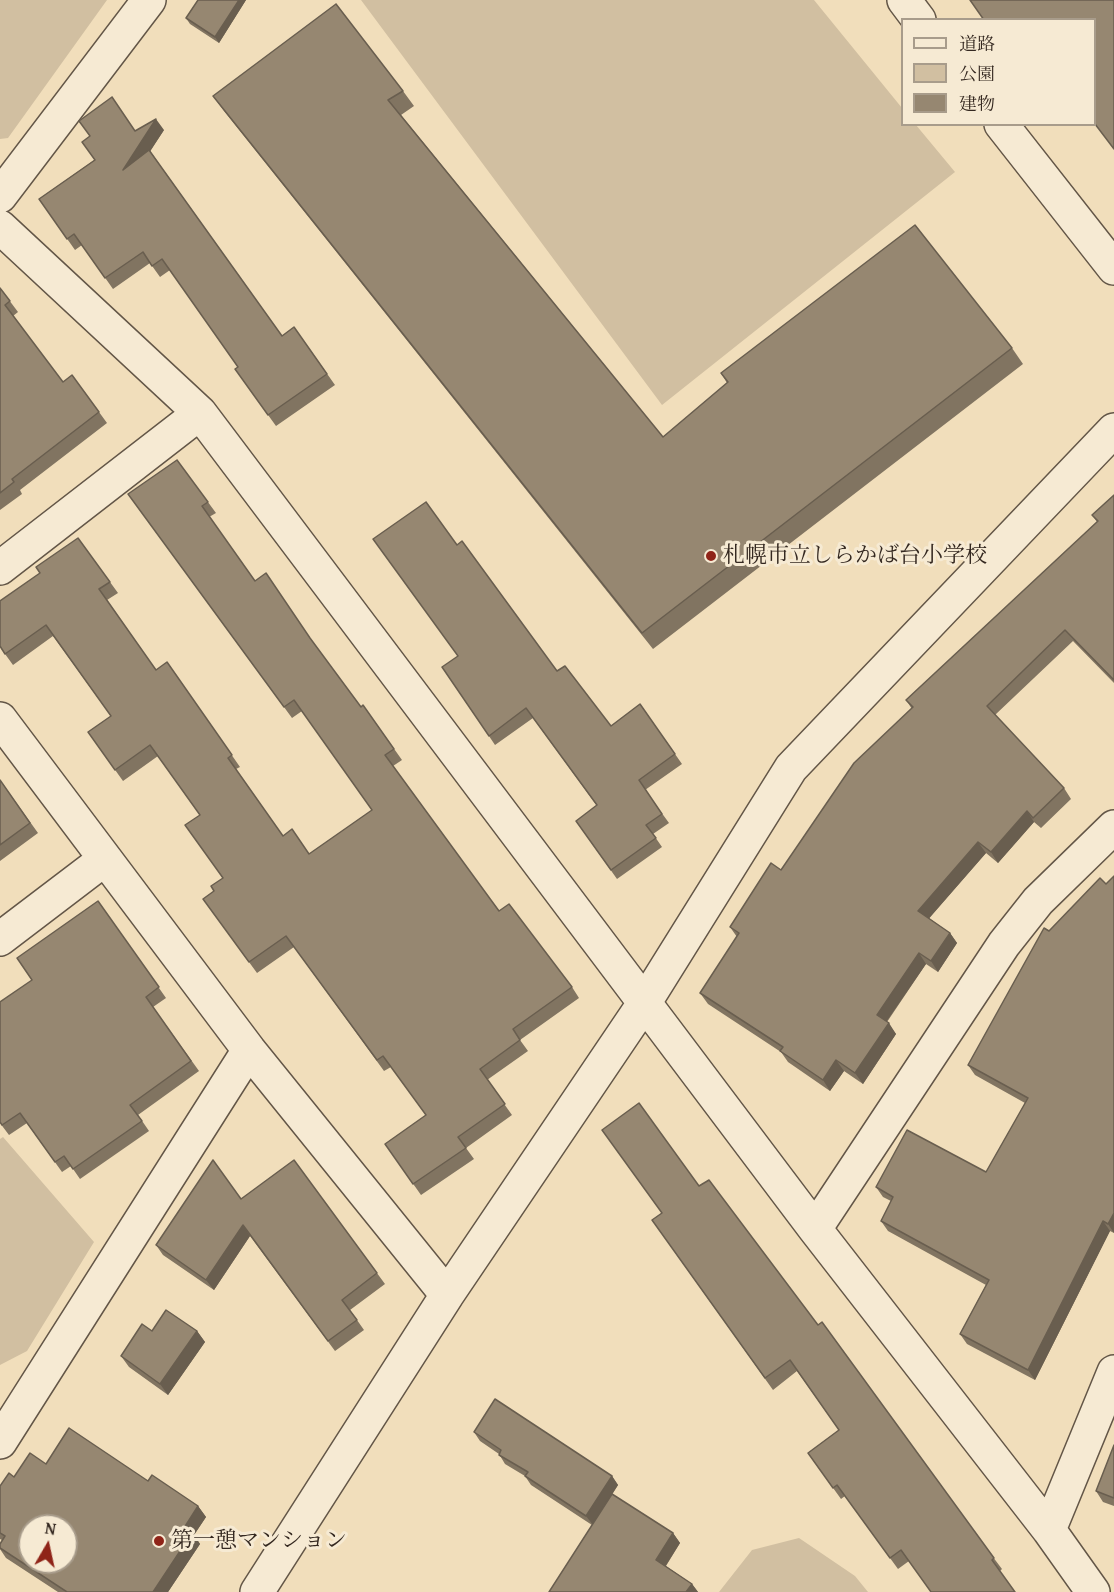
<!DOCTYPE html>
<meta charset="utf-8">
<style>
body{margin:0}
#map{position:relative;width:1114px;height:1592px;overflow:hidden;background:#f1debb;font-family:"Gentium Book Plus","Noto Serif JP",serif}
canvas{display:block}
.legend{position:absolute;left:901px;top:18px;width:195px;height:108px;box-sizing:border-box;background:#f6ead3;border:2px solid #a89c8b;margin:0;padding:8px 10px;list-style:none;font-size:18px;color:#342820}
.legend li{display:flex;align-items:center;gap:12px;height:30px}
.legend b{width:30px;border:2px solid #a89c8b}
.north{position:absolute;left:18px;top:1514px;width:60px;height:60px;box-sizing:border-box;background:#f6ead3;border:2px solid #a89c8b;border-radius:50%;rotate:9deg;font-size:16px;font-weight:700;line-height:24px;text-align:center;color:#342820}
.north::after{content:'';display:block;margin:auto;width:21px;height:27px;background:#8f2418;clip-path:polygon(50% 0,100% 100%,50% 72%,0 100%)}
</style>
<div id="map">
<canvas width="1114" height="1592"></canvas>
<ul class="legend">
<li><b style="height:8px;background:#f6ead3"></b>道路</li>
<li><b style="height:16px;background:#d1bfa1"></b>公園</li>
<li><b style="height:16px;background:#968771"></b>建物</li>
</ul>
<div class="north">N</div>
</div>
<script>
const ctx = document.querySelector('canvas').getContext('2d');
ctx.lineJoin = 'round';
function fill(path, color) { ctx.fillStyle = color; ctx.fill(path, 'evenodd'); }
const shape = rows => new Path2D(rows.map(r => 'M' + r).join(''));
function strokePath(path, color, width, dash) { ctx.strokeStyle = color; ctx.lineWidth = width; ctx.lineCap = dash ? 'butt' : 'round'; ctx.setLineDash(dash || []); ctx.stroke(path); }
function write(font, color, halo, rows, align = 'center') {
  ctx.font = font + ' "Gentium Book Plus","Noto Serif JP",serif'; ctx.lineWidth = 6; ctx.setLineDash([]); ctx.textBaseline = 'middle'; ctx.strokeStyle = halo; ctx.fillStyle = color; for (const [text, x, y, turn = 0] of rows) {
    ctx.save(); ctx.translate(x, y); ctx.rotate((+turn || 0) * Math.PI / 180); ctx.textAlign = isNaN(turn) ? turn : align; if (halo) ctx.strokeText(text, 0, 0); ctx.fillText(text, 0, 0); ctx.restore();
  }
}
fill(shape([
 [0,0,107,0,8,138,0,139],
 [361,0,814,0,902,108,902,124,916,125,955,172,662,405],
 [3,1137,94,1242,27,1351,0,1365,0,1139],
 [799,1538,855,1576,868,1592,719,1592,752,1550]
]), '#d1bfa1');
const street = shape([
 [904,0,919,20],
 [1001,124,1114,268],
 [0,196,149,0],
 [0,227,200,413,815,1229,1049,1530,1093,1592],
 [0,568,200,413],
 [0,719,249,1050,447,1295],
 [0,939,105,859],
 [815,1229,1004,944,1038,901,1114,827],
 [0,1442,249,1050],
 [1049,1530,1114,1372],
 [257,1592,447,1295,645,1002,791,768,1114,430]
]);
strokePath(street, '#635647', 36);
strokePath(street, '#f6ead3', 33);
fill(shape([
 [198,0,246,0,219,43,190,24,186,18],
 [403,91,414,106,401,115,663,437,727,383,721,373,1012,348,1023,364,653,649,224,111,213,96],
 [164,130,150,151,282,336,294,327,335,385,276,426,235,369,238,367,170,270,160,277,150,263,113,289,82,245,75,250,39,199,135,131],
 [0,288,18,312,13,316,63,382,99,412,107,423,20,490,22,494,0,510],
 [177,460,216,513,209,517,255,581,313,642,361,707,363,705,402,760,393,766,499,911,572,987,579,998,520,1040,528,1051,487,1080,512,1115,466,1148,474,1159,421,1195,385,1144,426,1115,391,1067,384,1071,294,947,257,973,203,899,214,891,223,878,200,815,158,756,123,781,88,732,111,716,53,636,13,665,0,647,40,573,78,538,118,593,107,600,156,670,167,662,240,767,236,769,283,836,309,854,372,810,302,711,292,718,128,494],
 [1114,495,1114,683,1073,641,995,715,1064,788,1071,799,1041,828,1034,822,998,863,986,853,929,918,950,933,957,943,938,972,926,964,887,1022,896,1034,863,1084,844,1071,830,1091,788,1062,781,1052,708,1004,700,993,737,937,730,927,781,870,912,709,906,700,1097,522,1092,515],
 [457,545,557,671,611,726,640,704,682,764,645,790,669,823,653,834,662,847,617,879,576,821,597,806,533,718,495,745,489,736,457,656],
 [0,780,38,833,0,861],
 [1114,876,1114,1233,1110,1231,1035,1380,967,1344,960,1334,986,1285,888,1231,881,1221,891,1201,883,1197,876,1187,986,1172,1025,1103,975,1075,968,1065,1049,931,1106,884],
 [98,901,166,998,153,1007,199,1071,138,1115,149,1131,80,1179,71,1166,62,1172,27,1123,9,1135,0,1123,32,980],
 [294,1160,385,1284,350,1310,364,1330,335,1351,250,1236,214,1290,163,1255,156,1245,241,1199],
 [699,1186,818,1325,1002,1569,1000,1571,909,1561,898,1569,845,1496,841,1499,808,1453,839,1430,797,1371,773,1390,652,1220],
 [152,1331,197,1331,205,1342,168,1395,129,1367,121,1356],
 [474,1432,612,1476,618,1485,607,1502,673,1533,680,1543,666,1566,692,1584,698,1592,549,1592,592,1525,531,1485,525,1476,505,1464,499,1454,480,1441],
 [1114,1445,1114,1506,1103,1502,1096,1491],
 [46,1464,148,1481,198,1506,206,1517,194,1535,200,1544,168,1592,58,1592,6,1558,0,1549,0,1544,2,1540,0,1539,0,1486,14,1477]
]), '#817461');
fill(shape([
 [239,0,246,0,219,43,215,37],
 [156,119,164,130,131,181,123,170],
 [1027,811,1034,822,998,863,991,852],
 [978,842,986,853,926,922,918,911],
 [950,933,957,943,938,972,931,961],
 [919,953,926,964,884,1025,877,1015],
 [889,1023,896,1034,863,1084,855,1073],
 [836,1060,844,1071,830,1091,823,1080],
 [1114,1213,1114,1233,1108,1224],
 [1103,1221,1110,1231,1035,1380,1028,1370],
 [243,1225,250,1236,214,1290,206,1280],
 [197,1331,205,1342,168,1395,160,1384],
 [612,1476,618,1485,593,1525,586,1516],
 [198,1506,206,1517,194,1535,200,1544,168,1592,153,1592,184,1528],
 [673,1533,680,1543,663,1570,656,1560],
 [692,1584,698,1592,686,1592]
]), '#695e4f');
const building = shape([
 [198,0,239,0,215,37,186,18,198,0],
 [970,0,1114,0,1114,149,1095,124,1095,20,984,20,970,0],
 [336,4,403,91,388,100,663,437,728,382,721,373,915,225,1012,348,642,633,213,96,336,4],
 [112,97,135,131,156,119,123,170,149,150,282,336,294,327,327,374,268,415,235,369,238,367,162,259,152,266,143,252,105,278,74,234,67,239,39,199,95,160,82,142,90,136,79,121,112,97],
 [0,288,10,301,5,305,63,382,72,375,99,412,12,479,14,482,0,493,0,288],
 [177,460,208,502,202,506,255,581,266,573,310,638,361,707,363,705,394,749,385,755,499,911,509,904,572,987,513,1029,520,1040,480,1069,505,1104,458,1137,466,1148,413,1184,385,1144,426,1115,383,1056,377,1060,286,936,249,962,203,899,214,891,211,886,223,878,185,825,200,815,150,745,115,770,88,732,111,716,46,625,5,654,0,646,0,601,40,573,36,567,78,538,110,582,99,589,156,670,167,662,232,755,228,758,283,836,292,829,309,854,372,810,294,700,284,707,128,494,177,460],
 [1114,495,1114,680,1065,630,987,706,1064,788,1033,818,1027,811,991,852,978,842,918,911,950,933,931,961,919,953,877,1015,889,1023,855,1073,836,1060,823,1080,780,1051,783,1047,700,993,739,933,730,927,771,863,781,870,854,763,913,707,906,700,1098,521,1092,515,1114,495],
 [426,502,457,545,462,541,557,671,565,666,611,726,640,704,675,754,639,780,662,814,646,825,656,838,611,870,576,821,597,805,526,708,489,736,442,667,458,656,373,539,426,502],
 [0,780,30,823,0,845,0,780],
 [1114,876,1114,1213,1108,1224,1103,1221,1028,1370,960,1334,989,1280,881,1221,893,1197,876,1187,907,1130,986,1172,1028,1098,968,1065,1044,928,1049,931,1100,878,1106,884,1114,876],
 [98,901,159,987,146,997,191,1061,130,1105,142,1121,73,1169,64,1156,55,1162,20,1113,2,1125,0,1122,0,1002,32,980,17,958,98,901],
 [639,1103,699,1186,709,1180,818,1325,822,1322,994,1558,992,1560,1015,1592,931,1592,901,1550,890,1558,837,1485,833,1488,808,1453,839,1430,790,1360,765,1378,652,1220,662,1213,602,1130,639,1103],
 [213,1160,241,1199,294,1160,377,1273,342,1300,357,1320,328,1341,243,1225,206,1280,156,1245,213,1160],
 [166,1310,197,1331,160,1384,121,1356,142,1324,152,1331,166,1310],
 [495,1399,612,1476,586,1516,525,1476,528,1472,499,1455,501,1450,474,1432,495,1399],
 [69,1428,148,1481,152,1475,198,1506,184,1528,192,1533,153,1592,67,1592,0,1548,0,1544,5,1536,0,1533,0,1486,9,1473,14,1477,30,1453,46,1464,69,1428],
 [30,1526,66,1526,66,1562,30,1562,30,1526],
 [1114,1445,1114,1498,1096,1491,1114,1445],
 [612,1494,673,1533,656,1560,692,1584,686,1592,549,1592,612,1494]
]);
fill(building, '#968771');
strokePath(building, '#695e4f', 1.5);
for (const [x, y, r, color] of [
 [711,556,6,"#8f2418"],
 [159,1541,6,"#8f2418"]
]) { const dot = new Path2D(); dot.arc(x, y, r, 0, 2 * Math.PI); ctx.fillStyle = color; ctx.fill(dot); strokePath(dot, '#f6ead3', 2); }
write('22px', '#342820', '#f6ead3', [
 ["札幌市立しらかば台小学校",723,556],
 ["第一憩マンション",171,1541]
], 'left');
</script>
